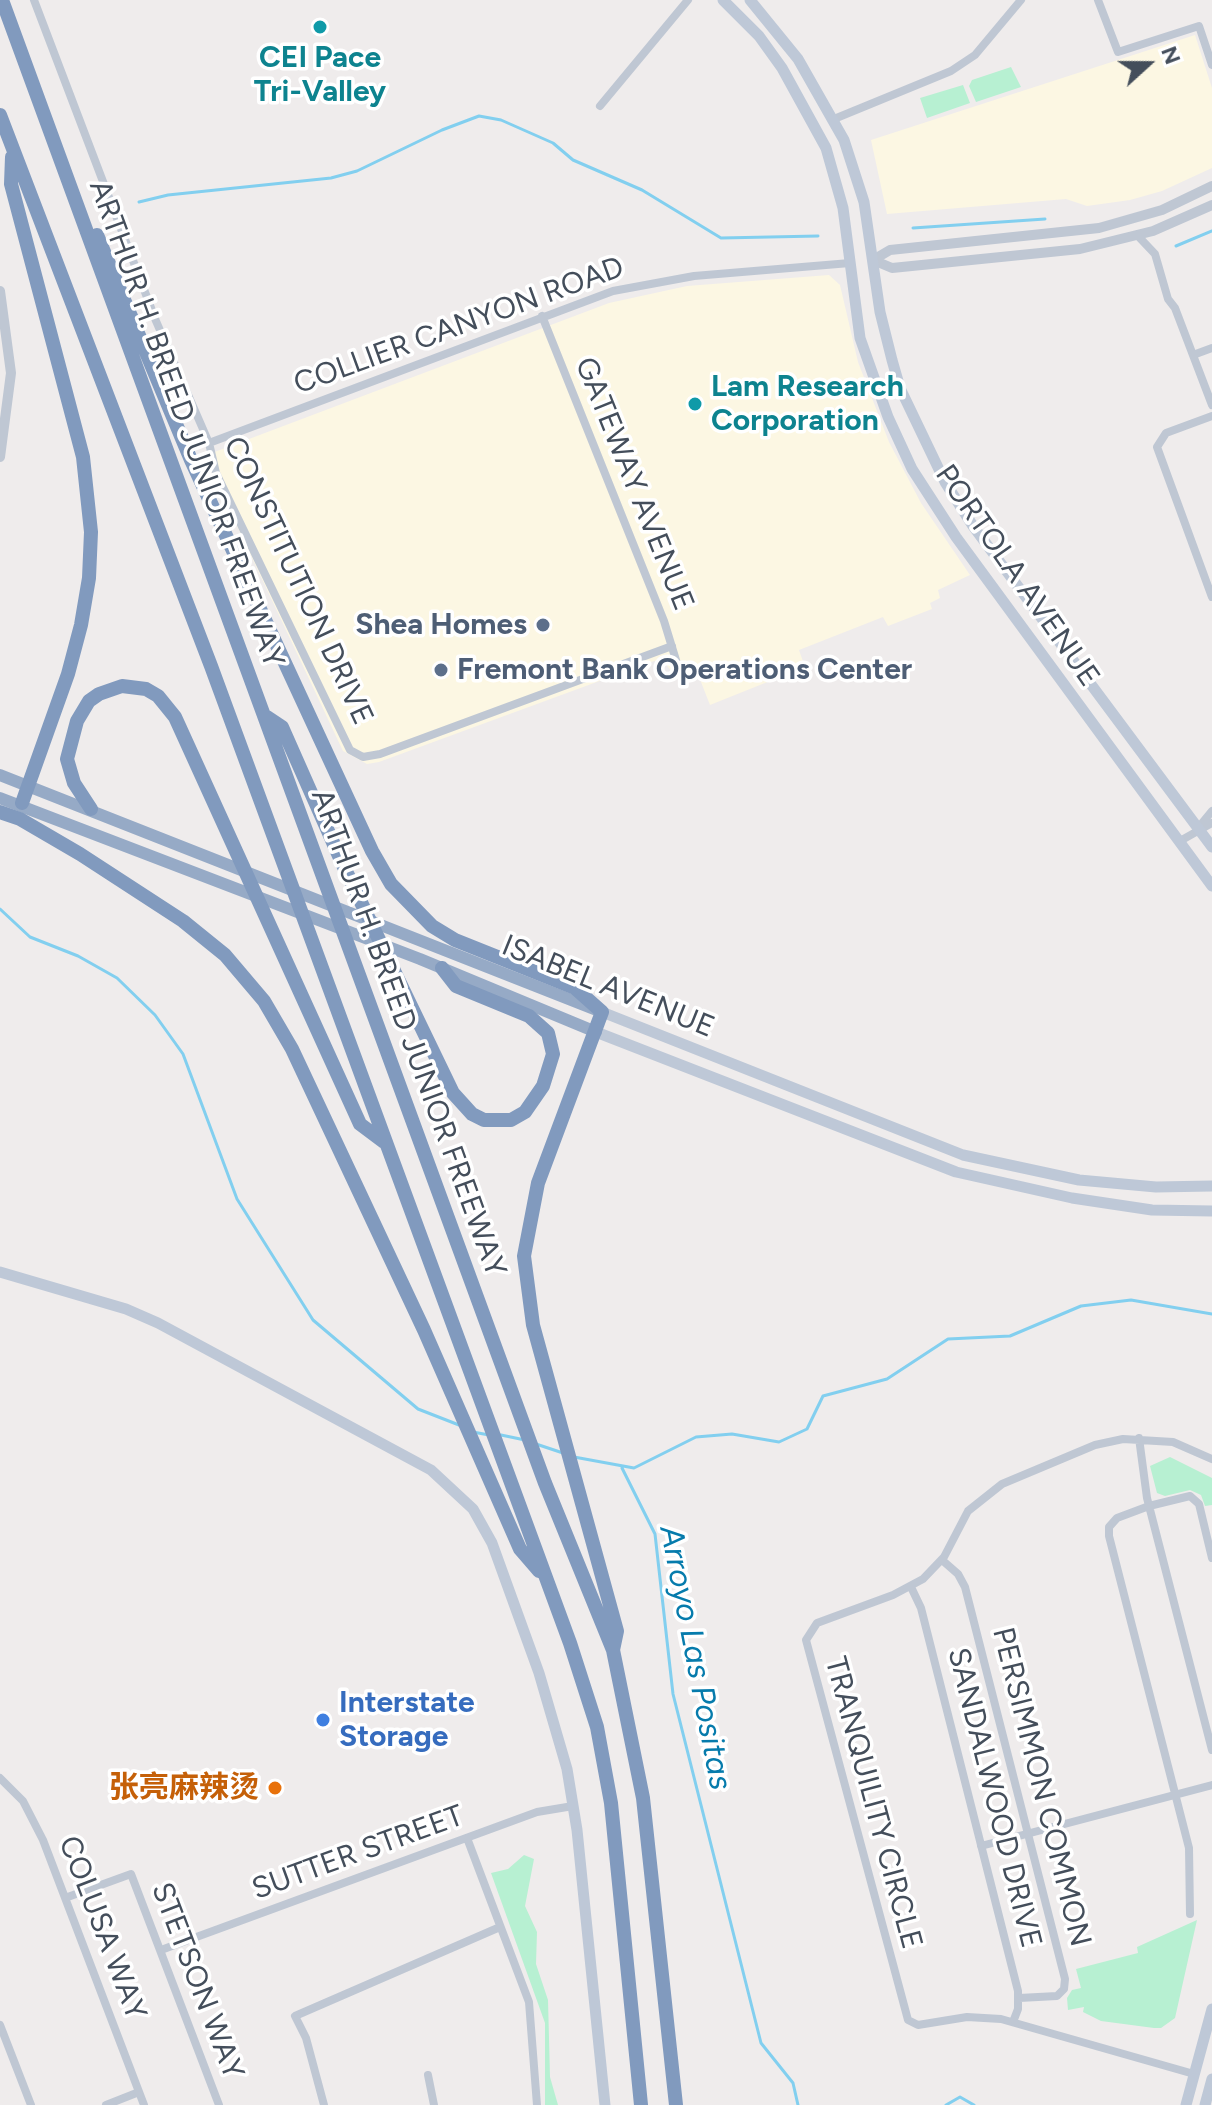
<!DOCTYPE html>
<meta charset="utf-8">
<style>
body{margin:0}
#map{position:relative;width:1212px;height:2105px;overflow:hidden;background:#efecec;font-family:Figtree,sans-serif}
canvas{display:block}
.north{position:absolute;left:1108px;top:24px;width:80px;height:80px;-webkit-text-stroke:6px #fff;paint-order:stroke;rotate:69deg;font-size:22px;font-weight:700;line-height:32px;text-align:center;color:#444e5b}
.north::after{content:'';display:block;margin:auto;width:28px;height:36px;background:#444e5b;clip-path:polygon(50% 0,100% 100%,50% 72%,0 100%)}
</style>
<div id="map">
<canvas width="1212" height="2105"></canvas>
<div class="north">N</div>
</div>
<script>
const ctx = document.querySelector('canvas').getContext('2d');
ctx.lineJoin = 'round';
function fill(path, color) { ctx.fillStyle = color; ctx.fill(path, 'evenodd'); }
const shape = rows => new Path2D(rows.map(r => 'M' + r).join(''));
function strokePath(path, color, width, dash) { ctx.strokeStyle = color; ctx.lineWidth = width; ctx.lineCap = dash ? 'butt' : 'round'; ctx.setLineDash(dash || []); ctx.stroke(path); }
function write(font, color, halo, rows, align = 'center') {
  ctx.font = font + ' Figtree,"Noto Sans SC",sans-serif'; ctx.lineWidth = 7; ctx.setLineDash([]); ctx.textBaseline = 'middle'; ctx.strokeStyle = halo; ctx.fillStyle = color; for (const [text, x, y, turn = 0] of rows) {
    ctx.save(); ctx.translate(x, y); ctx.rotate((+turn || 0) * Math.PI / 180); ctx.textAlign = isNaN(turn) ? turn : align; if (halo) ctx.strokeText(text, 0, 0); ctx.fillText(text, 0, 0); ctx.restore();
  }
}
fill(shape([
 [1195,35,1212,88,1212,168,1162,191,1130,200,1087,206,1066,199,887,214,871,140],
 [829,275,840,285,858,362,889,442,921,503,970,575,938,590,940,598,930,603,932,609,888,626,883,617,799,650,805,667,710,705,694,664,671,671,666,664,654,661,379,762,367,764,343,751,204,456,609,303,687,286]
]), '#fcf7e3');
fill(shape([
 [1011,67,1021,87,976,102,969,86,972,80],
 [963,85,970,103,927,118,920,98],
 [1170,1457,1212,1478,1212,1505,1205,1506,1201,1495,1190,1490,1165,1496,1157,1493,1150,1466],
 [524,1855,534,1859,525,1906,537,1932,536,1964,548,2000,550,2077,558,2105,545,2105,545,2023,491,1873,508,1869],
 [1197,1920,1175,2018,1161,2028,1154,2028,1101,2021,1083,2012,1084,2007,1068,2010,1067,1998,1072,1990,1081,1988,1076,1969,1138,1953,1137,1947]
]), '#b7f0d2');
strokePath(shape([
 [139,202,168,195,331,178,357,171,442,130,479,116,501,120,553,143,573,160,642,190,721,238,818,236],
 [913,228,1045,219],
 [1176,246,1212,231],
 [0,909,30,937,78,956,117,978,155,1015,183,1054,237,1199,313,1320,418,1409,459,1425],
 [473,1432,489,1435],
 [501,1435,525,1440],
 [536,1444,563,1453],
 [574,1457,634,1468,696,1437,732,1434,779,1442,807,1429,823,1396,887,1379,948,1339,1010,1336,1081,1306,1131,1300,1212,1314],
 [622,1468,655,1534,673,1694,761,2043,793,2083,798,2105],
 [946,2105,960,2097,974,2105]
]), '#82cfef', 3);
strokePath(shape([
 [34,0,156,321,209,443,216,473,350,750,363,757,380,754,672,646],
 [1098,0,1118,52,1199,26,1212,65],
 [600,106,688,0],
 [834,119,951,71,975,55,1021,0],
 [1137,235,1155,254,1168,299,1175,308,1212,405],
 [542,316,664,621,679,670],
 [1193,355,1212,348],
 [1212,416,1166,433,1157,447,1212,597],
 [209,443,613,291,694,276,850,263],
 [1198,828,1212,811],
 [1180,841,1212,823],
 [1139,1438,1147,1498,1212,1750],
 [942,1560,958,1574,965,1587,1065,1979,1064,1989,1057,1996,1019,1998],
 [911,1587,921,1608,1018,1991,1018,2009,1013,2022],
 [0,1778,23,1801,43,1840,144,2105],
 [467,1838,529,2002,537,2105],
 [981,1846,1212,1785],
 [65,1898,131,1874,219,2105],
 [1190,1914,1189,1848,1109,1536,1109,1527,1117,1518,1149,1506,1190,1496,1199,1504,1212,1558],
 [161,1950,537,1812,573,1806],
 [0,2025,31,2105],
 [1194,2074,1001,2019,967,2017,918,2025,908,2020,806,1640,817,1623,893,1595,923,1579,944,1557,968,1511,1002,1484,1095,1445,1123,1439,1173,1442,1212,1459],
 [428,2075,434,2105],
 [106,2105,139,2092],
 [324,2105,306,2038,295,2016,500,1927]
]), '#bfc7d3', 8);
strokePath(shape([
 [873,260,890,250,1099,228,1162,210,1212,186],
 [873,260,892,268,1080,249,1153,231,1212,205],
 [0,291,11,373,0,457]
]), '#bfc7d3', 10);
strokePath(shape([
 [723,0,759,36,782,68,826,148,843,208,860,338,888,417,912,469,956,537,1212,886],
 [750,0,798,59,844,140,864,202,880,312,892,360,900,388,945,482,973,526,1212,847],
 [602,1012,963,1155,1079,1180,1156,1187,1212,1186],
 [596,1032,956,1172,1072,1198,1152,1210,1212,1211],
 [0,1272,126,1309,158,1323,431,1470,473,1509,492,1543,539,1673,567,1769,577,1830,605,2105],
 [1186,2105,1212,2009],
 [1205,2105,1212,2079]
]), '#bec8d7', 11);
strokePath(shape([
 [0,775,599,1011],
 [0,798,420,959,596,1032]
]), '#96aac6', 12);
strokePath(shape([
 [2,0,545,1483,613,1650,643,1798,676,2105],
 [0,115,211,666,570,1643,597,1727,611,1803,641,2105],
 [12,157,11,184,83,457,91,532,89,578,81,625,68,674,22,803],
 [97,235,191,460,372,851,391,884,432,926,455,940,575,988,602,1012,538,1183,524,1256,533,1325,617,1631,613,1650],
 [267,717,282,727,343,865,453,1093,472,1114,484,1120,511,1120,525,1112,543,1086,553,1054,548,1033,529,1016,456,986,442,968],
 [91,809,74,783,67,759,77,721,89,701,99,694,122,686,146,689,158,696,175,717,360,1124,384,1142],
 [0,812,20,819,80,854,183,921,225,955,264,1001,292,1049,424,1330,520,1549,539,1571]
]), '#819abe', 14);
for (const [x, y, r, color] of [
 [320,27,8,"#0f9aa8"],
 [695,404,8,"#0f9aa8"],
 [543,625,8,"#5c6f8a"],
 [441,670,8,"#5c6f8a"],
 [323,1720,8,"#3f7fe0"],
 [275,1788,8,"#e8710a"]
]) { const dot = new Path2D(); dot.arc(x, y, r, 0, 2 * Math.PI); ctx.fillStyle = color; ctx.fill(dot); strokePath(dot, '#fff', 3); }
write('bold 30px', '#0d838f', '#fff', [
 ["CEI Pace",320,58],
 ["Tri-Valley",320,92],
 ["Lam Research",711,387,"left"],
 ["Corporation",711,421,"left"]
]);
write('30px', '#444e5b', '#fff', [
 ["COLLIER CANYON ROAD",459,326,-20],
 ["ARTHUR H. BREED JUNIOR FREEWAY",186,424,70],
 ["GATEWAY AVENUE",634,484,68],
 ["PORTOLA AVENUE",1017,576,55],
 ["CONSTITUTION DRIVE",298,581,65],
 ["ISABEL AVENUE",608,987,22],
 ["ARTHUR H. BREED JUNIOR FREEWAY",408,1033,70],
 ["PERSIMMON COMMON",1041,1787,76],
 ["SANDALWOOD DRIVE",994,1798,76],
 ["TRANQUILITY CIRCLE",873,1803,75],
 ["SUTTER STREET",358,1853,-20],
 ["COLUSA WAY",102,1928,69],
 ["STETSON WAY",197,1981,69]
]);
write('bold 30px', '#4e5e75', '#fff', [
 ["Shea Homes",527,625],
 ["Fremont Bank Operations Center",457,670,"left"]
], 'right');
write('bold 30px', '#366cbe', '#fff', [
 ["Interstate",339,1703],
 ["Storage",339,1737]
], 'left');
write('bold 30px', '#c56008', '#fff', [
 ["张亮麻辣烫",259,1788]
], 'right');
write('italic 32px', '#067bac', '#fff', [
 ["Arroyo Las Positas",695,1658,79]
]);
</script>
